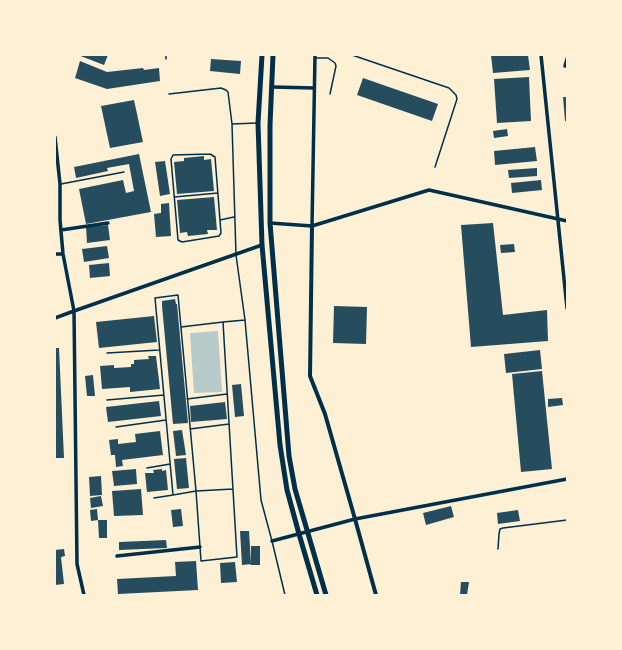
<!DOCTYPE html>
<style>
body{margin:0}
#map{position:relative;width:622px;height:650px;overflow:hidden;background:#fdf0d5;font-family:"Roboto Condensed",sans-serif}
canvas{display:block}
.frame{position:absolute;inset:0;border:56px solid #fdf0d5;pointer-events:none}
</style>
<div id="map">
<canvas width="622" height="650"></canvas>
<div class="frame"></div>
</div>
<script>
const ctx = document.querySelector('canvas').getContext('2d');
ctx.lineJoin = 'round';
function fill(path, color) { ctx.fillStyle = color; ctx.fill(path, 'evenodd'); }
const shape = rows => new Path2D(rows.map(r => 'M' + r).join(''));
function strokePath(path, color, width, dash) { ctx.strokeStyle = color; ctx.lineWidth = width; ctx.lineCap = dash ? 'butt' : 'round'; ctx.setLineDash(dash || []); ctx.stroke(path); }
fill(shape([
 [218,331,222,392,194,393,190,333]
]), '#b9caca');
fill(shape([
 [78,55,108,55,104,65],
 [491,55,528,55,530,70,493,73],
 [211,59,241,61,240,74,210,71],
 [80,61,107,72,143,68,144,70,159,68,160,81,107,89,75,78],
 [529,77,531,121,497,123,494,79],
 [363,78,438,104,432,121,357,95],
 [563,97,567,97,567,121,565,121],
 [134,100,143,142,110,148,101,106],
 [507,129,508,136,494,138,493,131],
 [535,147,537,161,495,165,494,151],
 [139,154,151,212,86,224,79,189,123,180,126,193,134,191,129,164,107,168,108,171,76,178,74,167],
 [204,156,204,160,211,159,214,191,177,194,174,162,184,161,184,158],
 [165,161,170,194,160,196,155,162],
 [537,168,537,176,509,178,508,170],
 [541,180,542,190,512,193,511,183],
 [214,197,217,230,207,230,208,234,188,236,187,232,180,233,177,200],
 [169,203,171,236,156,237,154,214,161,213,161,204],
 [493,223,503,315,547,310,548,341,471,347,461,225],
 [108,225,110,240,87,243,86,227],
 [514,244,515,252,501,253,500,245],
 [107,246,109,258,84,262,82,249],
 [109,263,110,276,90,278,89,265],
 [175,299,176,304,177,304,188,423,173,424,162,306,162,301],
 [334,306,367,307,366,344,333,343],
 [154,316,157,342,99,348,96,322],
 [55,348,59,348,64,458,55,458],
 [540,350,542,369,506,373,504,354],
 [148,356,156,356,160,389,130,392,130,387,102,389,100,366,114,365,114,368,131,367,131,364,134,364,134,360,149,359],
 [542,371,552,469,521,472,512,374],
 [93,375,95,396,87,396,85,376],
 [241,384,244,416,235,417,232,385],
 [562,398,563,405,548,407,548,399],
 [159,401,161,416,108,422,106,407],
 [225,402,227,419,191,422,190,406],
 [182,430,186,455,176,456,173,431],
 [160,431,163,455,122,460,123,466,116,467,115,455,111,455,109,440,118,439,118,444,136,442,135,434],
 [186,458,189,488,177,489,174,459],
 [136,469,137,484,114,486,112,471],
 [162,469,162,471,166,470,168,490,147,492,145,473,154,473,153,470],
 [101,476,102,495,90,496,89,477],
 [141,489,143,515,114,516,112,491],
 [101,496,103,506,91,508,90,498],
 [451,506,454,517,426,525,423,513],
 [97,509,98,520,91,521,90,510],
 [181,509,183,526,173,527,171,510],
 [518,510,520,521,498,524,497,513],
 [98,520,107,520,107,538,99,538],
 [240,531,249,531,251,564,242,565],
 [166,540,167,548,119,550,119,542],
 [251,546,260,546,260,565,251,565],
 [64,549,65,556,61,557,64,584,55,585,55,550],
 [196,561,198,590,118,594,117,579,176,576,175,562],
 [235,562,237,582,221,583,220,563],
 [461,582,469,582,467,595,460,595]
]), '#264d5e');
strokePath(shape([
 [352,55,449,88,456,95,457,99,435,167],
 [315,58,328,58,335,63,336,66,330,94],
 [166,59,166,55],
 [169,94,221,88,226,90,228,92,232,124],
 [257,123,232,124,236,255,245,320,261,500,272,541,285,595],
 [210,154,215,157,221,233,219,236,182,242,178,240,171,159,173,155,210,154],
 [61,184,124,172],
 [174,197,218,193],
 [220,220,234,217],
 [178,295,196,491,173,495,155,298,178,295],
 [223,322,245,320],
 [181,327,223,322,237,557,201,561,196,491,233,489],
 [107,353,159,350],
 [187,399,227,394],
 [107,400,164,395],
 [116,427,166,420],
 [190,429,229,424],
 [147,468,170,464],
 [154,498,173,495],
 [498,549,499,534,500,529,503,528,567,520]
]), '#003049', 1.5);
strokePath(shape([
 [541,55,567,308],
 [565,66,567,59],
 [272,87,314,88],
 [55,137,60,184,60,220,63,254,74,311,77,564,84,595],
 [270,223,312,226,429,190,567,221],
 [312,226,315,55],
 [61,230,108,223],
 [55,254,63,254],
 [55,318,74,311,262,245],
 [272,541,355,519,567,479],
 [117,556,200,547]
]), '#003049', 3.5);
strokePath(shape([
 [312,226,310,376,325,414,355,519,376,595]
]), '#003049', 4);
strokePath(shape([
 [262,55,258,123,262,245,280,445,287,490,299,534,317,595],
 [273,55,270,125,270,223,289,456,295,489,326,595]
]), '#003049', 5);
</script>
